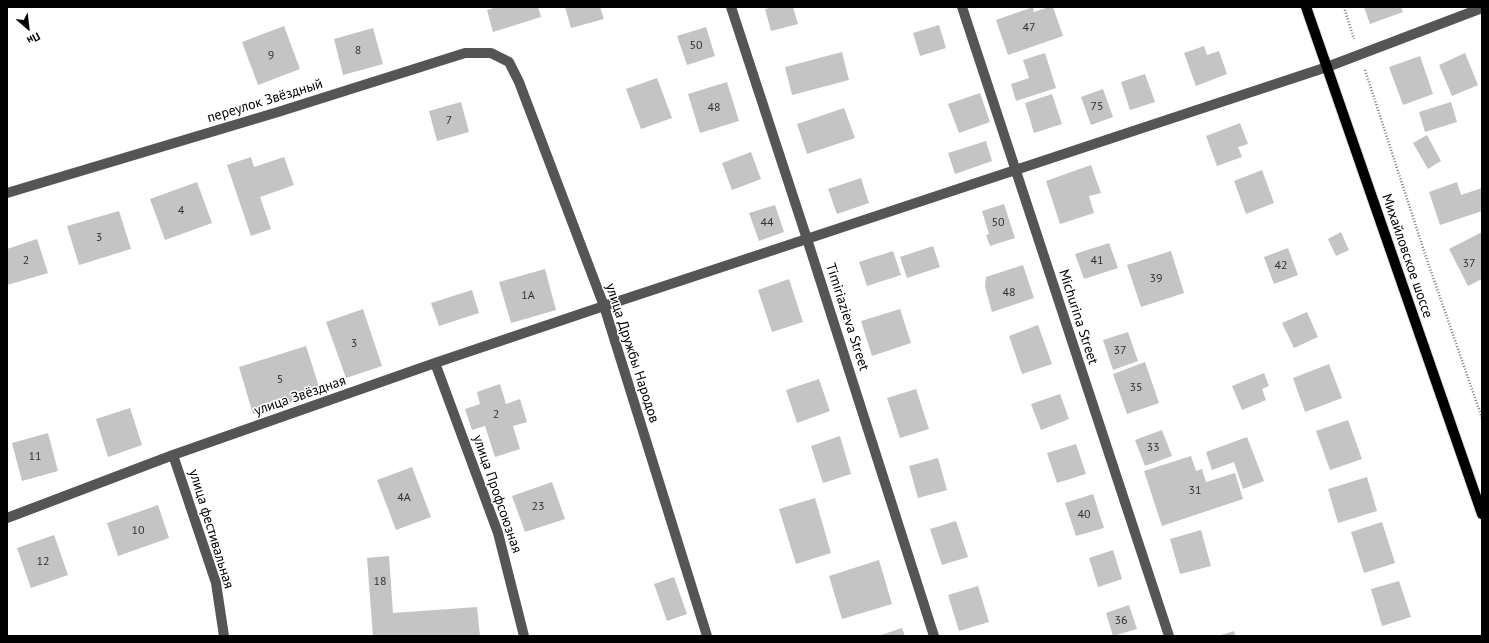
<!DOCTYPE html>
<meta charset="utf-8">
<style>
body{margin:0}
#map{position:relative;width:1489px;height:643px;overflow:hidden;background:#fff;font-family:"PT Sans",sans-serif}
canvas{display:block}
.frame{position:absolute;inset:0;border:8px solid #000;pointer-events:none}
.north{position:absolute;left:8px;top:8px;width:40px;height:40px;-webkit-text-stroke:3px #fff;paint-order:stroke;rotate:152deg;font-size:11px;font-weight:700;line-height:16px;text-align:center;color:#000}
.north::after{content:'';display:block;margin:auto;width:14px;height:18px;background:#000;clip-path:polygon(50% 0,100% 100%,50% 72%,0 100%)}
</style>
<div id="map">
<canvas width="1489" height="643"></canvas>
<div class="frame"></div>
<div class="north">Пн</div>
</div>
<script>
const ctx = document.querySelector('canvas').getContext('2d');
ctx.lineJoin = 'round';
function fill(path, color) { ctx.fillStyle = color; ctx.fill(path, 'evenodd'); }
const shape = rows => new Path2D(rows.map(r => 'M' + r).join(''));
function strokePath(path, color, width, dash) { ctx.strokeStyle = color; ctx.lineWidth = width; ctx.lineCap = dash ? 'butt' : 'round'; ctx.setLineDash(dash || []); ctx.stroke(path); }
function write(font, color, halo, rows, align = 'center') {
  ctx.font = font + ' "PT Sans",sans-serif'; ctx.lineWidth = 3; ctx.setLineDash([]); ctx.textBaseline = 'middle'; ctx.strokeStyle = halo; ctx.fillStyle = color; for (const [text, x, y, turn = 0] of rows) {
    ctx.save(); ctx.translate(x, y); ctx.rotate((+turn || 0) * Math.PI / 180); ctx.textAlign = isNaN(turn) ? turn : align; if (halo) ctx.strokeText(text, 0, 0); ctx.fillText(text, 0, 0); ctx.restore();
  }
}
fill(shape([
 [497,7,538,7,541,17,493,32,487,10],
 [565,7,600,7,604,19,571,28],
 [773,7,793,7,798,24,771,31,765,9],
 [1033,7,1034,12,1049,7,1053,7,1063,36,1008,55,996,20],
 [1364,7,1401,7,1403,12,1370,24],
 [939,25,946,48,920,56,913,33],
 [284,26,300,69,258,85,242,42],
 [706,27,715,56,687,65,677,36],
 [373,28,383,64,343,75,334,39],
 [1204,46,1207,55,1219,51,1227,74,1196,86,1184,53],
 [842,52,849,80,792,95,785,67],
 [1045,53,1056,88,1016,101,1011,84,1029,78,1023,60],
 [1465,53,1478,85,1452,96,1439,65],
 [1420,56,1433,94,1403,105,1389,67],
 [1145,74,1155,102,1130,110,1121,82],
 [657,78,672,118,641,129,626,89],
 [727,82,739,121,700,133,688,94],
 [1103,89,1113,117,1091,125,1081,97],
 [980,93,990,122,959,133,948,104],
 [1052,94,1062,124,1034,133,1025,103],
 [461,102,469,132,437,141,429,111],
 [1451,102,1457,122,1425,132,1419,112],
 [844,108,855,138,807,154,797,124],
 [1240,123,1248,144,1238,147,1242,157,1217,166,1206,136],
 [1427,135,1441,161,1428,169,1413,143],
 [986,141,992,161,955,174,948,153],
 [751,152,761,179,732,190,722,163],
 [251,157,254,167,284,157,294,185,260,197,271,229,251,236,227,165],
 [1091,165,1101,193,1089,196,1094,213,1060,224,1046,181],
 [1262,170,1274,203,1246,214,1234,181],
 [861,178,869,203,837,214,828,189],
 [197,182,212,223,165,240,150,199],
 [1457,182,1461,195,1482,188,1482,211,1440,225,1429,192],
 [1004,204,1015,238,990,246,986,235,989,234,982,211],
 [775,205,784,232,759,241,749,213],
 [119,211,131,249,79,265,67,226],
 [1341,232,1349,250,1336,256,1328,239],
 [1482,232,1482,279,1468,286,1449,249],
 [37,239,48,273,7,285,7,249],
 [1109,243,1118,268,1084,279,1075,254],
 [933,246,940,267,907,278,900,257],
 [1288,248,1298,275,1274,284,1264,257],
 [893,251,901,275,867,286,859,262],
 [1171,251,1184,293,1141,307,1127,265],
 [1023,265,1034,298,992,312,985,287,986,277],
 [545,269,556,310,511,323,499,282],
 [789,279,803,322,772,332,758,290],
 [472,290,479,313,439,326,431,303],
 [363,309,382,366,346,378,326,322],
 [900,309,911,343,872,356,861,321],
 [1307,312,1318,337,1294,348,1282,323],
 [1038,325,1052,364,1022,374,1009,336],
 [1128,332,1138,361,1113,370,1103,340],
 [306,346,321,393,253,414,239,367],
 [1145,362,1159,403,1127,414,1113,374],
 [1329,364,1342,398,1305,412,1293,378],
 [1264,373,1269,386,1262,389,1266,400,1242,410,1232,386],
 [819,379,830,411,797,423,786,390],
 [500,384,506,404,520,399,527,422,513,426,520,449,495,457,485,426,472,430,465,409,480,404,477,392],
 [916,389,929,429,900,438,887,398],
 [1060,394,1069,419,1041,430,1031,404],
 [130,408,142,445,108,457,96,419],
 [1348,420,1362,459,1330,470,1316,431],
 [1162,430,1172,456,1145,466,1135,440],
 [48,433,58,471,22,481,12,443],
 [840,436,851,474,823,483,811,446],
 [1247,437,1264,481,1243,489,1234,462,1212,470,1206,452],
 [1076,444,1086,474,1057,483,1047,453],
 [1191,456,1196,471,1202,469,1206,482,1235,473,1243,499,1162,526,1144,471],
 [938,458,947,490,918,498,909,466],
 [412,467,431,517,396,530,377,480],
 [1367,477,1377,511,1338,523,1328,489],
 [552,482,565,519,525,532,512,496],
 [1093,494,1104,528,1076,536,1065,503],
 [815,498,831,553,796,564,779,509],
 [158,505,169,538,118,556,107,523],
 [956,521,968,557,942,565,930,529],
 [1382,522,1395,563,1364,573,1351,532],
 [1201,530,1211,566,1180,574,1170,539],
 [54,535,68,575,31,588,17,548],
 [1113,550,1122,579,1098,587,1089,558],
 [389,556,393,613,477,607,480,636,373,636,367,558],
 [879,560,892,604,842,619,829,576],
 [674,577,687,614,667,621,654,584],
 [1399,581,1411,617,1382,626,1371,589],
 [978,586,989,622,959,631,948,595],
 [1129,605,1137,629,1113,636,1106,613],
 [902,628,905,636,878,636],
 [1234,631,1235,636,1218,636]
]), '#c4c4c4');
const major = shape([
 [1306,7,1482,514]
]);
strokePath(major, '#dbdbdb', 12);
strokePath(shape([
 [1344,7,1354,39],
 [1365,70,1426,257,1482,418]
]), '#777', 2.5, [1, 2]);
strokePath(shape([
 [731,7,807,239,934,636],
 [962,7,1169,636],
 [7,193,278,112,465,53,491,53,509,62,519,82,604,306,707,636],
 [435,363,498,533,524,636],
 [173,455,216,583,224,636],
 [7,518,173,455,435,363,604,306,1327,67,1482,8]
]), '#555', 10);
strokePath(major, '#000', 10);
write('12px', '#313131', null, [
 ["47",1029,28],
 ["50",696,46],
 ["8",358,51],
 ["9",271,56],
 ["75",1097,107],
 ["48",714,108],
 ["7",449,121],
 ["4",181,211],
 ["44",767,223],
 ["50",998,223],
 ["3",99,238],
 ["2",26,261],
 ["41",1097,261],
 ["37",1469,264],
 ["42",1281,266],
 ["39",1156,279],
 ["48",1009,293],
 ["1А",528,296],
 ["3",354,344],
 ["37",1120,351],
 ["5",280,380],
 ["35",1136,388],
 ["2",496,415],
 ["33",1153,448],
 ["11",35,457],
 ["31",1195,491],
 ["4А",404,498],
 ["23",538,507],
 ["40",1084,515],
 ["10",138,531],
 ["12",43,562],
 ["18",380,582],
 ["36",1121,621]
]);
write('14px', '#000', '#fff', [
 ["переулок Звёздный",265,101,-17],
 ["Михайловское шоссе",1407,256,71],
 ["Timiriazieva Street",847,317,72],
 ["Michurina Street",1078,317,72],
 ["улица Дружбы Народов",632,353,72],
 ["улица Звёздная",300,396,-19],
 ["улица Профсоюзная",497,494,71],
 ["улица фестивальная",211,529,73]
]);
</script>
